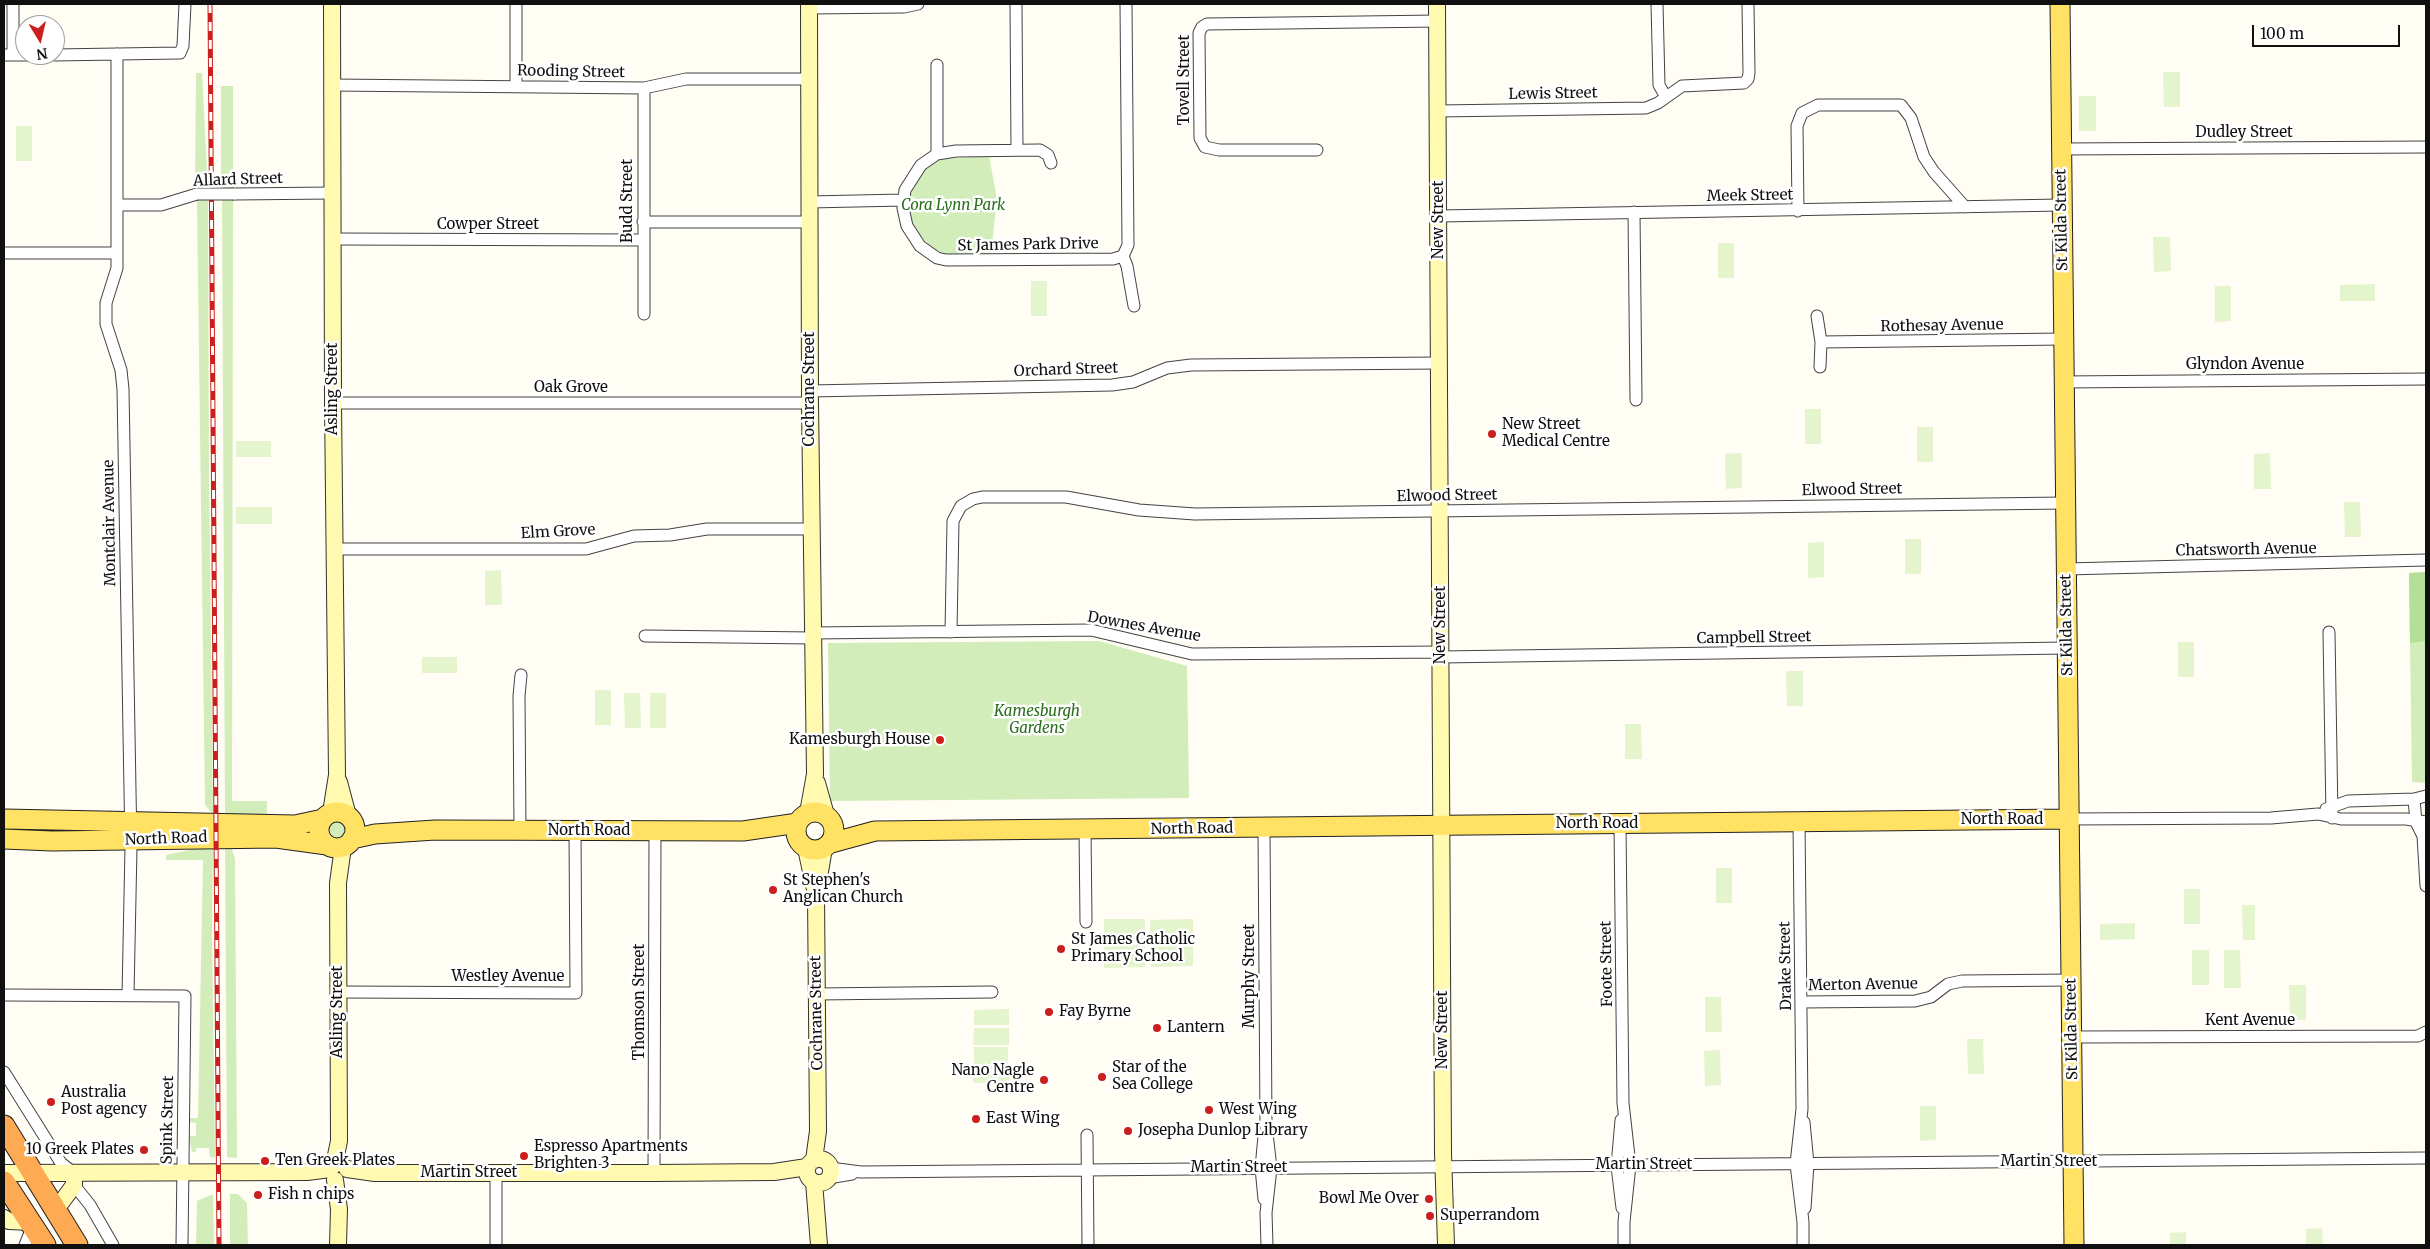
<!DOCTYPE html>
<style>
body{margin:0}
#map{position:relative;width:2430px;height:1249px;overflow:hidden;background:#fffdf4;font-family:Merriweather,serif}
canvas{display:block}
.frame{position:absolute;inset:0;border:5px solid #101010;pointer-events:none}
.north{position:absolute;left:15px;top:15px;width:50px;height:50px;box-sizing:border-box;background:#fff;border:1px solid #9f9f9f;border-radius:50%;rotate:171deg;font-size:14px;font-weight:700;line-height:20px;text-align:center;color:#101010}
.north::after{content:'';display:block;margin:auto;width:18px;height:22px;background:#cb1e1d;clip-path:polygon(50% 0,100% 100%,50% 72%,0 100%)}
.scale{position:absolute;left:2252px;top:25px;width:148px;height:22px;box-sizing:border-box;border:2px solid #101010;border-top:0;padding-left:6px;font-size:15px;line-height:18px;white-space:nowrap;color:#101010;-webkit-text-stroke:4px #fff;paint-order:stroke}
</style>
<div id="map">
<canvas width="2430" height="1249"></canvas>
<div class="frame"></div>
<div class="north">N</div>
<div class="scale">100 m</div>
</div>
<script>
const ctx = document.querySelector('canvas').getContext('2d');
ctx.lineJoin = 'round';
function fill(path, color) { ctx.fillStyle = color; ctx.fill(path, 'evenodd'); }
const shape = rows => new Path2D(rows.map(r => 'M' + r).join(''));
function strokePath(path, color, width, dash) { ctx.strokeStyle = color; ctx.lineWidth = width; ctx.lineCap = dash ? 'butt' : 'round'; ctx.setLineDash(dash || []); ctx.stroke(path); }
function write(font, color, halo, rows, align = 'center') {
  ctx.font = font + ' Merriweather,serif'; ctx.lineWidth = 5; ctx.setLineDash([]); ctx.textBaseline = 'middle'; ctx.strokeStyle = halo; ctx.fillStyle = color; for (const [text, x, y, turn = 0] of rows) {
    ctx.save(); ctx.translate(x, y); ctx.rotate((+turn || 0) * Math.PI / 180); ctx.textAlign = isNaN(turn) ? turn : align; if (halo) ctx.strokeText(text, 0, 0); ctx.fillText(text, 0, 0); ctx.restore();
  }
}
fill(shape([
 [196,73,202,73,208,189,195,188],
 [221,86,233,86,233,189,221,188],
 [989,156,997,199,991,254,947,254,934,249,918,235,909,213,911,193,917,179,926,169,941,159],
 [208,199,209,473,213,814,205,805,197,204,197,200],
 [222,199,233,199,232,801,267,801,267,813,263,818,225,818],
 [2426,572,2426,783,2412,782,2409,573],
 [1099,641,1187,666,1189,798,830,801,828,643],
 '327 830a10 10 0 1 1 20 0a10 10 0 1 1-20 0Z',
 [213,845,212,933,215,1157,210,1158,209,1148,196,1148,196,1152,192,1152,189,1136,196,1136,196,1123,189,1122,189,1118,198,1118,203,860,166,860,166,855],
 [225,845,231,846,235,859,237,1158,227,1157],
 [213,1194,214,1245,196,1245,197,1201],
 [230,1194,238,1194,247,1203,248,1245,230,1245]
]), '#d2edb9');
fill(shape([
 [2426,572,2426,641,2410,643,2409,573]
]), '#b4df97');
fill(shape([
 [2163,72,2180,72,2180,107,2164,107],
 [2079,96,2096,96,2096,131,2079,131],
 [16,126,32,126,32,161,16,161],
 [2153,237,2170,237,2171,271,2154,272],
 [1718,243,1734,243,1734,278,1718,278],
 [1031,281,1047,281,1047,316,1031,316],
 [2375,284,2375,301,2340,301,2340,285],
 [2215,286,2231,286,2231,321,2215,322],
 [1805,409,1821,409,1821,444,1805,444],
 [1917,427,1933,427,1933,462,1917,462],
 [236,441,271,441,271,457,236,457],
 [1742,453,1742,488,1726,489,1725,454],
 [2270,453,2271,489,2254,489,2254,454],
 [2344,502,2360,502,2361,537,2345,537],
 [236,507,272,507,272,524,236,524],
 [1905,539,1921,539,1921,574,1905,574],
 [1824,542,1824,577,1808,578,1808,543],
 [501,570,502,605,485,605,485,571],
 [2178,642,2194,642,2194,677,2178,677],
 [422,657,457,657,457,673,422,673],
 [1786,671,1803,671,1803,706,1787,706],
 [595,690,611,690,611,725,595,725],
 [624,693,640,693,641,728,625,728],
 [650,693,666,693,666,728,650,728],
 [1625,724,1641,724,1642,759,1625,759],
 [1716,868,1732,868,1732,903,1716,903],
 [2184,889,2200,889,2200,924,2184,924],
 [2242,905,2255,905,2255,940,2243,940],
 [1104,919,1145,919,1145,941,1104,942],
 [1193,919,1193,966,1151,967,1150,920],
 [2135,923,2135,939,2100,940,2100,924],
 [1104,945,1145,945,1145,967,1104,968],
 [2192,950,2209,950,2209,985,2192,985],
 [2224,950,2240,950,2241,988,2224,988],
 [2289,985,2306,985,2306,1020,2290,1020],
 [1705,997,1721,997,1722,1032,1705,1032],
 [1009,1009,1009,1025,974,1025,974,1010],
 [974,1028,1009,1028,1009,1045,973,1045],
 [1967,1039,1983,1039,1984,1074,1968,1074],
 [974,1047,1008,1047,1008,1064,974,1064],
 [1720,1050,1721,1085,1705,1086,1704,1051],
 [973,1066,1009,1066,1009,1083,973,1083],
 [1920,1106,1936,1106,1936,1140,1920,1141],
 [2322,1228,2323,1245,2306,1245,2306,1229],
 [2186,1232,2186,1245,2170,1245,2170,1233]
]), '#e4f4cc');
const street = shape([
 [13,4,13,55],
 [1016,4,1017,150],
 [1657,4,1659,85,1666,97],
 [809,8,904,7,918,4],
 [117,54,117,268,106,303,106,324,121,370,123,389,131,847,128,995],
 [4,55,39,55],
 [55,55,180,53,183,46,185,4],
 [937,65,937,154],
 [332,85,644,88,686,79,809,79],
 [516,86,516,4],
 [644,88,644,314],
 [1438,111,1646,108,1658,103,1682,86,1744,83,1748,79,1749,73,1748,4],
 [2061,149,2426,147],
 [1317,150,1219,150,1205,147,1200,138,1199,33,1202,27,1207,24,1438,21],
 [1051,163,1048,155,1040,150,956,151,937,154,921,165,905,190,903,208,907,226,920,246,937,258,946,260,1113,259,1123,256,1128,245,1126,4],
 [234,194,332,193],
 [809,202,903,200],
 [117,205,161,205,197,194],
 [1798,211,1797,126,1802,113,1818,105,1901,105,1911,118,1924,157,1934,172,1965,207],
 [1634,212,1636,400],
 [1439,216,2061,205],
 [643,222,809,222],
 [332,239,643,240],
 [4,253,117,253],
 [1123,256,1127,266,1134,306],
 [1817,316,1821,342,1820,367],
 [1821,342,2063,339],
 [2063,382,2426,379],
 [810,391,1112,385,1133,382,1167,368,1191,365,1440,363],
 [333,403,810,403],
 [334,549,586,549,634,536,670,535,707,529,811,529],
 [2066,569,2426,560],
 [951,632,953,521,961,506,973,499,982,497,1066,497,1139,510,1195,514,2065,503],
 [2329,632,2332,818],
 [812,633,1091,630,1192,654,1441,652],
 [645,636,813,638],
 [1441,657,2067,648],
 [2414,799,2416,822,2423,836,2426,886],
 [2326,809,2348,801,2414,799,2426,796],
 [2069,819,2271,818,2318,814,2341,819,2406,819,2426,822],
 [1799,822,1802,1109,1796,1164,1803,1222,1803,1245],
 [1620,824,1623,1103,1630,1165,1624,1222,1624,1245],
 [1264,828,1266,1125,1271,1168,1266,1213,1267,1245],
 [1085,829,1086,922],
 [520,830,519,696,521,675],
 [338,992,576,993,575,831],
 [817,994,992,992],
 [4,995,185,996,182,1245],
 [1801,1002,1915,1001,1931,997,1948,984,1962,981,2071,980],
 [2072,1037,2418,1036,2426,1032],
 [4,1072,61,1163,74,1173],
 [1621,1120,1617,1166,1622,1208],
 [1804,1122,1808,1164,1805,1208],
 [1087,1135,1088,1245],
 [830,1168,861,1172,2426,1158],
 [496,1173,496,1245],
 [654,1173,655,831],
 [828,1178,852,1174],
 [74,1185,90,1205,113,1245],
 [1264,1199,1261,1168,1264,1136],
 [25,1245,33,1225]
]);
const secondary = shape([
 [1437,4,1443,1153,1446,1245],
 [339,782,348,816],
 [817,783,826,815],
 [331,813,337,775,333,403,332,4],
 [808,813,815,774,810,403,809,4],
 [806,848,814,886],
 '807 1171a12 12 0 1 1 24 0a12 12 0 1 1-24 0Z',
 [814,1160,818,1131,816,895,824,848],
 [334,1165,339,1141,338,883,343,847],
 [347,1169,375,1173,654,1173,774,1172,807,1167],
 [4,1173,307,1172,330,1169],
 [335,1180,339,1209,338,1245],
 [814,1182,819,1245],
 [55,1211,74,1185,74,1173],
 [4,1218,9,1221,31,1222]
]);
const primary = shape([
 [2060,4,2074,1245],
 '796 831a19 19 0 1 1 38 0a19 19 0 1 1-38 0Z',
 '319 830a18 18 0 1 1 36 0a18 18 0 1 1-36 0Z',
 [4,819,295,825,323,819],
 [4,839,52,841,276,838,327,845],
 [352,839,375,834,435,830,743,831,798,823],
 [831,843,875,831,2069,819]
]);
const highway = shape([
 [4,1126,77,1245],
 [4,1182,45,1245]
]);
strokePath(street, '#434343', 13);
strokePath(secondary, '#323232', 18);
strokePath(primary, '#212121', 21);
strokePath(highway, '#212121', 23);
strokePath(street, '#fff', 11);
strokePath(secondary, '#fffaaf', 16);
strokePath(primary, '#ffe164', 19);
strokePath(highway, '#fdaa53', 21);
const rail = shape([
 [210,4,219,1245]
]);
strokePath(rail, '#cb1e1d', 5);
strokePath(rail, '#fff', 3, [9]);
const streetBridge = shape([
 [197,194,234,194]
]);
strokePath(streetBridge, '#434343', 13, []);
strokePath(streetBridge, '#fff', 11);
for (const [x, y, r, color] of [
 [1492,434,5,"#cb1e1d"],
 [940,740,5,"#cb1e1d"],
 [773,890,5,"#cb1e1d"],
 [1061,949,5,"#cb1e1d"],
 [1049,1012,5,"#cb1e1d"],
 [1157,1028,5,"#cb1e1d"],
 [1102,1077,5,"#cb1e1d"],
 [1044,1080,5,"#cb1e1d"],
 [51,1102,5,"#cb1e1d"],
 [1209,1110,5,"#cb1e1d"],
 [976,1119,5,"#cb1e1d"],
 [1128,1131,5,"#cb1e1d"],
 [144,1150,5,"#cb1e1d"],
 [524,1156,5,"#cb1e1d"],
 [265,1161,5,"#cb1e1d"],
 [258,1195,5,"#cb1e1d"],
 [1429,1199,5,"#cb1e1d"],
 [1430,1216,5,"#cb1e1d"]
]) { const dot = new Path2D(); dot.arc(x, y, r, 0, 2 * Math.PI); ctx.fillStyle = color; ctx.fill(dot); strokePath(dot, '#fff', 2); }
write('15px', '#101010', '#fff', [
 ["Rooding Street",571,72,1],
 ["Tovell Street",1185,80,-90],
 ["Lewis Street",1553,94,-1],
 ["Dudley Street",2244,133],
 ["Allard Street",238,180,-2],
 ["Meek Street",1750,196,-1],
 ["Budd Street",628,201,-90],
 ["New Street",1439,220,-90],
 ["St Kilda Street",2062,220,-91],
 ["Cowper Street",488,225],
 ["St James Park Drive",1028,245,-1],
 ["Rothesay Avenue",1942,326,-1],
 ["Glyndon Avenue",2245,365],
 ["Orchard Street",1066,370,-2],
 ["Oak Grove",571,388],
 ["Asling Street",333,389,-90],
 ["Cochrane Street",810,389,-90],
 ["Elwood Street",1852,490,-1],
 ["Elwood Street",1447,496,-1],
 ["Montclair Avenue",110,523,-91],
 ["Elm Grove",558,532,-3],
 ["Chatsworth Avenue",2246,550,-1],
 ["New Street",1441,625,-90],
 ["St Kilda Street",2067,625,-91],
 ["Downes Avenue",1144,627,10],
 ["Campbell Street",1754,638,-1],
 ["North Road",2002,820],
 ["North Road",1597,824],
 ["North Road",1192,829,-1],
 ["North Road",589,831],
 ["North Road",166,839,-2],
 ["Foote Street",1607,964,-91],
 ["Drake Street",1786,966,-91],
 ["Murphy Street",1250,976,-90],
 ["Westley Avenue",508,977],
 ["Merton Avenue",1863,985,-1],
 ["Thomson Street",640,1002,-90],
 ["Asling Street",338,1012,-90],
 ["Cochrane Street",817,1013,-91],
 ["Kent Avenue",2250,1021],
 ["St Kilda Street",2072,1029,-91],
 ["New Street",1443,1030,-90],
 ["Spink Street",168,1120,-89],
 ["Martin Street",2049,1162],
 ["Martin Street",1644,1165],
 ["Martin Street",1239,1168],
 ["Martin Street",469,1173]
]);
write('italic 15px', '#286e1b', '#fff', [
 ["Cora Lynn Park",953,206],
 ["Kamesburgh",1037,712],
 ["Gardens",1037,729]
]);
write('15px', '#101010', '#fff', [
 ["New Street",1502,425],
 ["Medical Centre",1502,442],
 ["Kamesburgh House",930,740,"right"],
 ["St Stephen's",783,881],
 ["Anglican Church",783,898],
 ["St James Catholic",1071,940],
 ["Primary School",1071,957],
 ["Fay Byrne",1059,1012],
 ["Lantern",1167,1028],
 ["Star of the",1112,1068],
 ["Sea College",1112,1085],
 ["Nano Nagle",1034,1071,"right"],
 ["Centre",1034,1088,"right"],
 ["Australia",61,1093],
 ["Post agency",61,1110],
 ["West Wing",1219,1110],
 ["East Wing",986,1119],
 ["Josepha Dunlop Library",1138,1131],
 ["Espresso Apartments",534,1147],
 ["Brighten 3",534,1164],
 ["10 Greek Plates",134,1150,"right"],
 ["Ten Greek Plates",275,1161],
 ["Fish n chips",268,1195],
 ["Bowl Me Over",1419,1199,"right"],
 ["Superrandom",1440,1216]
], 'left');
</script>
